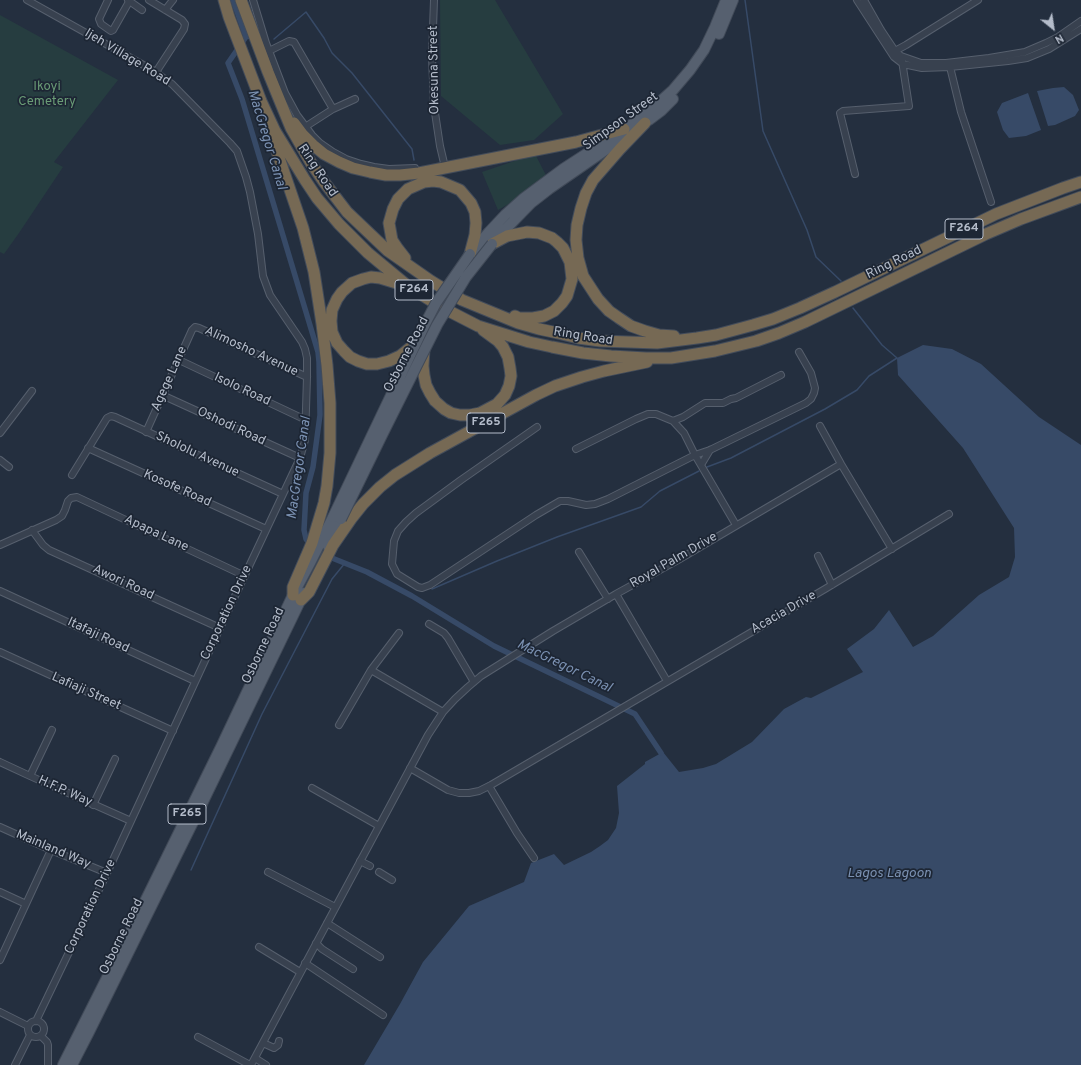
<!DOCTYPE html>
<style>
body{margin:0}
#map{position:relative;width:1081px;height:1065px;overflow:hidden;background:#242f3f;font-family:Overpass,sans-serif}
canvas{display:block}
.north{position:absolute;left:1033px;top:8px;width:40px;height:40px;-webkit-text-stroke:3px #1d2634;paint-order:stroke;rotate:150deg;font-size:11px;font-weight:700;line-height:16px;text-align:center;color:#b4bcca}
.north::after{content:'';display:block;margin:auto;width:14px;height:18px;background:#b4bcca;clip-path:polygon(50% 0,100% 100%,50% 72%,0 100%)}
</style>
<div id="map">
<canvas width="1081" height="1065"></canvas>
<div class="north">N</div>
</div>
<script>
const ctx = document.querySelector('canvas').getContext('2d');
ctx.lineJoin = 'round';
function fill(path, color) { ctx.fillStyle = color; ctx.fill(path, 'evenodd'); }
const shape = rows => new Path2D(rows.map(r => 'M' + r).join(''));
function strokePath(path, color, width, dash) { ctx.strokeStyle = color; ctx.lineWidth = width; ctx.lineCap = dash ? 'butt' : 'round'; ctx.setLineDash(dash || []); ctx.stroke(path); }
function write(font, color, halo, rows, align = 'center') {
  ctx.font = font + ' Overpass,sans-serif'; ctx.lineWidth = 3.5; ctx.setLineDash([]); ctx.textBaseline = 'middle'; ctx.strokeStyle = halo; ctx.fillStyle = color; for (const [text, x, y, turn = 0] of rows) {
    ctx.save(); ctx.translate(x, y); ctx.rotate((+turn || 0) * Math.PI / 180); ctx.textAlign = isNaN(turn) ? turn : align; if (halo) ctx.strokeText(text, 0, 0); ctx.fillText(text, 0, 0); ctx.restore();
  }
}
fill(shape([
 [440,0,495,0,563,114,534,140,500,145,441,96],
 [0,15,118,80,54,162,63,167,19,233,4,254,0,252],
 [535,154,549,181,498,210,482,172]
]), '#263d40');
fill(shape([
 [1064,87,1073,95,1079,110,1075,116,1055,125,1048,126,1037,91,1053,88],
 [1028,93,1041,130,1026,136,1009,138,1003,130,997,112,1002,103],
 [923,345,952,349,981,364,1039,417,1081,445,1081,1065,364,1065,400,1004,423,962,469,906,524,882,531,863,554,854,564,865,591,852,600,846,608,840,616,828,619,813,617,786,645,764,645,762,663,752,679,772,703,768,716,764,752,742,784,709,806,697,811,698,863,672,847,649,874,629,889,610,913,647,933,636,979,595,1009,577,1015,557,1014,528,963,448,898,375,897,358]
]), '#374a67');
strokePath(shape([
 [745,0,763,131,807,230,816,257,841,281],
 [246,37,250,39],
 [274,39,306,12,324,38,332,53,352,73,412,149,414,160],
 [707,467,731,458,825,409,857,390,869,376,897,358,882,345,853,308],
 [432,589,497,561,557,537,641,507,660,491,699,471],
 [191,870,262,714,332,579,345,563]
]), '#374a67', 1.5);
strokePath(shape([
 [233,0,246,37,228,63,242,99,318,352,319,362,320,415,313,467,306,493,304,530,306,539,313,549,322,554,367,572,412,596,494,646,635,714,661,753]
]), '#374a67', 5.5);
const street = shape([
 [27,0,156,72,166,80,172,84,230,143,237,151,246,177,250,192,258,234,263,276,270,295,302,342,305,349,307,358,307,377,305,440,300,458,220,628,107,873,36,1021],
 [108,0,99,19,101,24,111,31,113,30,130,0],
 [128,0,142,10],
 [149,0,182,20,185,24,184,29,156,72],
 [253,0,266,43,285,93,297,115,312,135,320,143,333,152,346,159,361,164,374,167,389,169,415,168],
 [434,0,432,56,434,106,440,146,444,163],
 [857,0,894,57,903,64,922,68,950,67,1008,61,1027,58,1049,49,1081,29],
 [864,0,881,30,895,51,901,56,921,63,946,63,989,58,1025,52,1046,43,1058,37,1081,21],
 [165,10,173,0],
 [269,51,289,41,294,42,333,109],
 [895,51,906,45,978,0],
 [950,67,961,112,991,202],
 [305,127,333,109,355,99],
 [855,174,840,113,843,111,909,106,902,61],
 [179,360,306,420],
 [162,395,300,458],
 [673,421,684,433,695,455,736,525],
 [820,426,841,464,892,549],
 [537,427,461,480,416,513,406,522,398,531,394,541,392,564,397,574,418,587,422,588,430,585,536,515,560,501,568,501,586,505,595,504,608,499,695,455,710,450,806,403,811,399,814,393,815,388,811,373,799,352],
 [146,432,192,330,195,327,199,328,307,377],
 [0,433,32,391],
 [88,448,266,529],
 [576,449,636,419,648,414,656,414,673,421,683,417,705,403,723,403,731,399,736,398,781,375],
 [0,460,9,467],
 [701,465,710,450],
 [72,475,107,418,111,416,115,417,283,494],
 [32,530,43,545,49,550,220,628],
 [0,545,56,520,62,516,65,510,68,501,71,498,77,497,245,576],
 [579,552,608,599],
 [818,556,832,585],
 [0,591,195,681],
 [616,594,667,681],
 [429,624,444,633,448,638,474,682],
 [0,652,173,731],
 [371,670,443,712],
 [339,725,371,670,399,633],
 [0,762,30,776,131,821],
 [410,768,448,790,459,793,469,793,479,791,491,785,825,589,949,514],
 [30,776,52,730],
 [489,786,517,833,534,858],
 [312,788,379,826],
 [93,805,115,759],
 [0,827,51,850,107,873],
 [360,861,370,866],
 [268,872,335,907],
 [379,872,392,880],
 [0,892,26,904],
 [327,923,380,957],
 [316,943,322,949,353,969],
 [259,947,300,972],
 [0,960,51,850],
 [305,963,383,1015],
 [0,1012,28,1026],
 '28 1029a8 8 0 1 1 16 0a8 8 0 1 1-16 0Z',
 [41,1036,47,1042,48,1045,48,1065],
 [198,1037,250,1065],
 [263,1043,274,1048,278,1045,279,1041],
 [255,1058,266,1065],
 [15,1065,30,1035],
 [251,1065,428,735,443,712,455,699,468,687,481,676,553,631,616,594,678,560,841,464]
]);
const primary = shape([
 [719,34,733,0],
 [649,120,661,111,673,99],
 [494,241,531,203,549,189,633,131],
 [470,254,489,232,505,215,524,198,563,169,637,121,653,108,673,90,690,70,704,50,715,27,726,0],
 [328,546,341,519],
 [63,1065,129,934,221,747,293,595,310,563,333,517],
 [72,1065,89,1032,197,814,304,593]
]);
const highway = shape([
 [224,0,229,17,261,101,275,131,305,180,317,198,339,224,368,253,409,287,443,308,478,326,529,342,552,347,583,353,611,356,646,358,671,358,715,351,756,341,779,333,805,322,986,234,1021,219,1081,197],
 [241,0,268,72,291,128,311,163,324,182,347,212,388,251,431,281,462,300,518,323,539,329,558,333,578,338,600,341,657,343,697,338,716,335,753,325,773,319,800,308,835,292,996,214,1063,188,1081,182],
 [294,123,303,135,313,145,324,154,339,162,353,168,370,172,386,175,400,175,419,173,576,142,624,129],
 [645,123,620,149,593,180,586,193,581,208,577,225,576,240,578,258,583,276,598,299,609,311,619,318,631,326,645,331,659,335,674,336],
 [271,134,303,228,314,272,322,324,327,365,330,403,330,453,327,486,324,503,312,543,293,587,293,595],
 [492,244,507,236,527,232,539,233,552,238,557,242,563,248,570,262,572,279,567,296,562,303,554,311,544,316,533,318,519,318,515,316],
 [405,258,398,249,392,240,389,223,393,209,398,199,408,189,424,182,433,181,441,182,460,190,471,203,475,212,476,223,475,235,470,254],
 [403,285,380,278,371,277,363,279,352,283,342,292,337,299,332,310,331,321,332,332,337,343,344,351,350,357,358,361,367,364,377,364,389,361,400,356,416,343],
 [424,349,423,366,424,375,426,385,430,393,435,401,444,409,451,413,460,415,470,415,480,413,497,404,505,395,509,386,511,376,510,368,508,357,503,347,498,341,483,330],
 [301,600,309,592,333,545,351,519,363,504,380,487,395,475,430,453,536,395,555,386,582,377,604,371,647,362]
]);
strokePath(street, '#565f6d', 8);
strokePath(primary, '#414a58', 12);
strokePath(highway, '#434c5a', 13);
strokePath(street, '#38414f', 6);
strokePath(primary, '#56606f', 10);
strokePath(highway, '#766954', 11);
const primaryBridge = shape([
 [333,517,425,324,436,303,470,254],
 [341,519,382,435,437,325,466,277,492,244]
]);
strokePath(primaryBridge, '#414a58', 12, []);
strokePath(primaryBridge, '#56606f', 10);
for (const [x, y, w] of [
 [964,229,38],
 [414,290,38],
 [486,423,38],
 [187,814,38]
]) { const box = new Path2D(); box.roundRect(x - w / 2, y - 10, w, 20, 3); ctx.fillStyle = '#1d2634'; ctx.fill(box); strokePath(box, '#b4bcca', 1); }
write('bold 12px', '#b4bcca', null, [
 ["F264",964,229],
 ["F264",414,290],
 ["F265",486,423],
 ["F265",187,814]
]);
write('13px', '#b4bcca', '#1d2634', [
 ["Ijeh Village Road",127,58,31],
 ["Okesuna Street",435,70,-91],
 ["Simpson Street",621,122,-36],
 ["Ring Road",317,171,56],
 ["Ring Road",894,263,-26],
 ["Ring Road",583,337,9],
 ["Alimosho Avenue",251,352,25],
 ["Osborne Road",407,355,-63],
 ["Agege Lane",170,379,-66],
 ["Isolo Road",242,390,25],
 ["Oshodi Road",231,427,25],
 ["Shololu Avenue",197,455,25],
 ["Kosofe Road",177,489,24],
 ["Apapa Lane",156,534,25],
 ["Royal Palm Drive",674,561,-30],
 ["Awori Road",123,583,25],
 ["Corporation Drive",227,613,-65],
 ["Acacia Drive",784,613,-30],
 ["Itafaji Road",98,636,25],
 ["Osborne Road",264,646,-65],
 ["Lafiaji Street",86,692,24],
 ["H.F.P. Way",65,792,24],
 ["Mainland Way",53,850,23],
 ["Corporation Drive",91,907,-65],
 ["Osborne Road",122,937,-64]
]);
write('13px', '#6a9c76', '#1d2634', [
 ["Ikoyi",47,87],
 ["Cemetery",47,102]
]);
write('italic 14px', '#7b91b2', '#1d2634', [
 ["MacGregor Canal",266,140,73],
 ["MacGregor Canal",300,468,-82],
 ["MacGregor Canal",564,667,26],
 ["Lagos Lagoon",889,874]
]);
</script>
